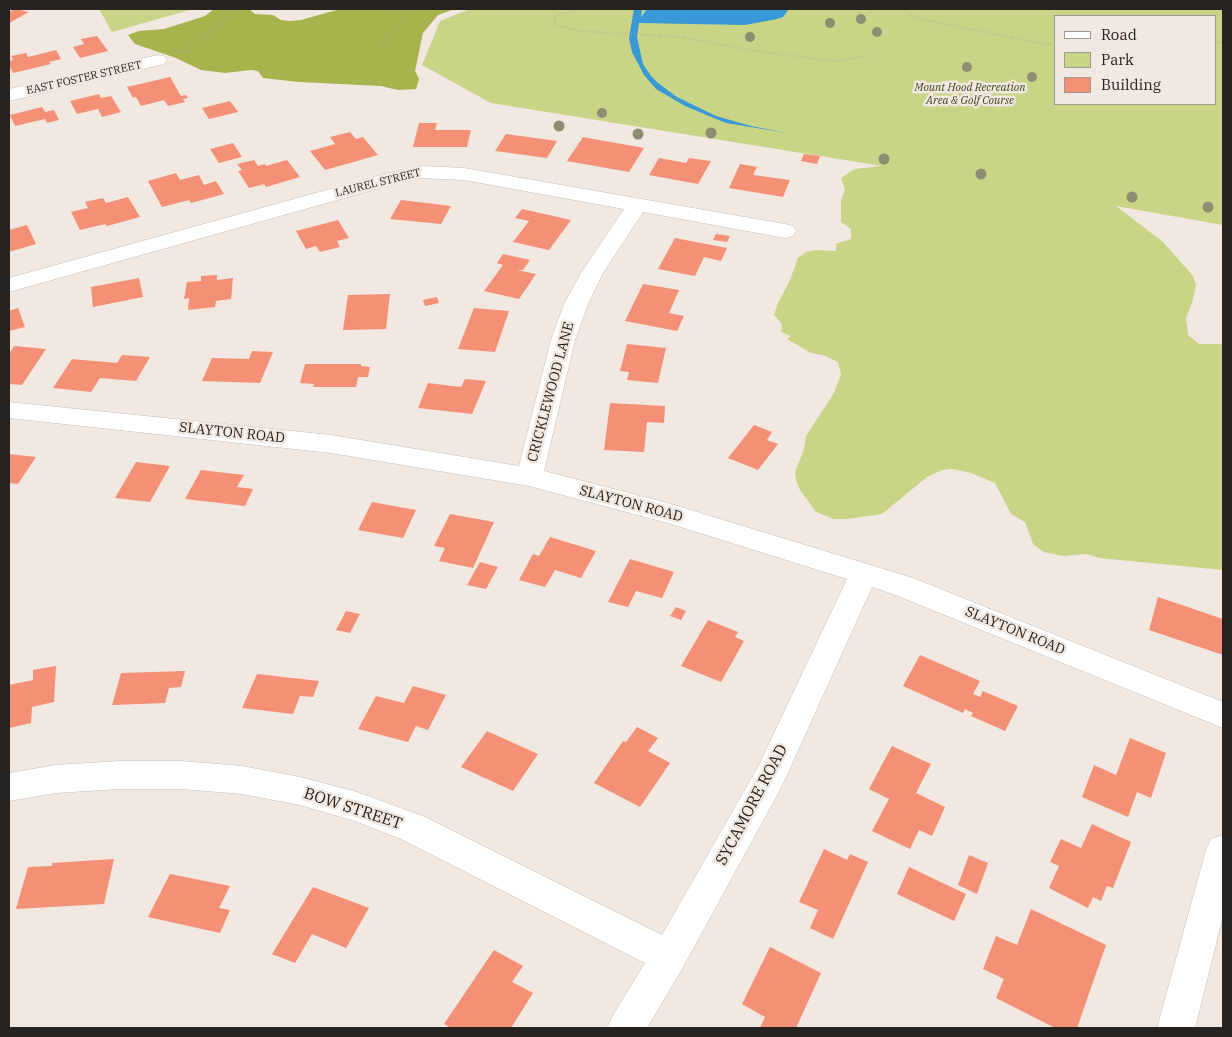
<!DOCTYPE html>
<style>
body{margin:0}
#map{position:relative;width:1232px;height:1037px;overflow:hidden;background:#f0e8e1;font-family:"IBM Plex Serif",serif}
canvas{display:block}
.frame{position:absolute;inset:0;border:10px solid #252220;pointer-events:none}
.legend{position:absolute;left:1054px;top:15px;width:162px;height:90px;box-sizing:border-box;background:#f0e8e1;border:1px solid #9f9994;margin:0;padding:6px 9px;list-style:none;font-size:15px;color:#252220}
.legend li{display:flex;align-items:center;gap:10px;height:25px}
.legend b{width:25px;border:1px solid #9f9994}
</style>
<div id="map">
<canvas width="1232" height="1037"></canvas>
<div class="frame"></div>
<ul class="legend">
<li><b style="height:6px;background:#fff"></b>Road</li>
<li><b style="height:14px;background:#c9d486"></b>Park</li>
<li><b style="height:14px;background:#f49075"></b>Building</li>
</ul>
</div>
<script>
const ctx = document.querySelector('canvas').getContext('2d');
ctx.lineJoin = 'round';
function fill(path, color) { ctx.fillStyle = color; ctx.fill(path, 'evenodd'); }
const shape = rows => new Path2D(rows.map(r => 'M' + r).join(''));
function strokePath(path, color, width, dash) { ctx.strokeStyle = color; ctx.lineWidth = width; ctx.lineCap = dash ? 'butt' : 'round'; ctx.setLineDash(dash || []); ctx.stroke(path); }
function write(font, color, halo, rows, align = 'center') {
  ctx.font = font + ' "IBM Plex Serif",serif'; ctx.lineWidth = 5; ctx.setLineDash([]); ctx.textBaseline = 'middle'; ctx.strokeStyle = halo; ctx.fillStyle = color; for (const [text, x, y, turn = 0] of rows) {
    ctx.save(); ctx.translate(x, y); ctx.rotate((+turn || 0) * Math.PI / 180); ctx.textAlign = isNaN(turn) ? turn : align; if (halo) ctx.strokeText(text, 0, 0); ctx.fillText(text, 0, 0); ctx.restore();
  }
}
fill(shape([
 [99,9,193,9,112,32],
 [470,9,1223,9,1223,225,1116,206,1163,242,1193,276,1196,285,1192,303,1186,318,1188,335,1199,344,1223,344,1223,570,1099,558,1087,554,1063,556,1044,552,1033,544,1025,522,1011,514,995,483,971,473,953,469,942,470,927,477,882,514,847,519,834,519,816,512,800,490,796,480,795,472,804,449,806,436,834,393,841,374,838,362,823,355,811,353,787,339,791,336,781,332,782,324,774,315,778,303,790,280,798,258,806,252,814,250,836,251,836,244,851,239,851,229,841,222,841,200,845,190,841,178,854,169,882,166,491,103,422,65,440,21],
 [1056,16,1216,16,1216,104,1056,104]
]), '#c9d486');
fill(shape([
 [214,9,249,9,255,14,273,15,281,20,290,21,301,20,340,9,455,9,438,15,423,33,415,71,419,79,416,89,398,90,381,86,299,82,263,78,258,71,251,70,225,73,201,70,176,58,135,44,128,35,139,31,164,29,205,16]
]), '#a7b34d');
fill(shape([
 [634,9,642,9,641,17,647,9,789,9,783,17,777,19,745,25,639,23,637,37,643,64,651,76,658,83,677,97,716,116,751,126,787,133,726,123,685,106,656,89,644,75,632,52,629,38]
]), '#3998d6');
fill(shape([
 [15,9,29,12,9,23,9,12],
 [97,36,108,51,80,58,73,47,84,44,81,39],
 [56,50,61,59,49,62,51,64,13,73,9,65,9,61,13,60,11,56,26,53,28,57],
 [170,77,181,96,186,95,188,98,183,99,185,102,168,106,164,100,141,106,136,97,133,98,127,87],
 [99,94,101,98,111,96,121,112,102,117,98,109,77,114,70,101],
 [230,101,238,112,209,119,202,108],
 [42,107,45,112,54,110,59,120,47,123,45,119,15,126,10,115],
 [419,123,437,123,435,130,471,130,467,147,413,147],
 [350,132,356,139,363,137,378,155,325,170,310,151,335,144,330,137],
 [506,134,557,141,547,158,495,151],
 [583,137,644,148,629,172,567,161],
 [233,143,242,157,219,163,210,149],
 [804,154,820,156,817,164,801,161],
 [659,158,686,163,689,158,711,161,698,184,649,175],
 [254,160,258,166,265,164,266,166,287,160,300,177,266,187,264,184,249,188,238,171,242,170,237,164],
 [740,164,757,167,753,175,790,180,783,197,729,188],
 [176,173,180,180,199,175,204,185,216,181,224,194,191,203,189,200,162,207,148,181],
 [128,197,140,217,107,226,105,224,80,230,71,212,88,208,85,202,103,198,106,203],
 [401,200,451,206,441,224,390,219],
 [522,209,571,220,549,250,513,242,529,221,515,218],
 [338,220,349,238,337,241,340,247,320,252,316,246,306,249,296,231],
 [27,225,36,244,9,252,9,230],
 [716,234,730,236,727,242,713,240],
 [675,238,727,248,721,261,704,257,695,276,658,269],
 [503,254,530,260,523,270,517,270,536,274,519,299,484,291,503,265,497,263],
 [217,275,217,280,233,278,231,299,216,301,215,307,188,310,189,298,184,299,187,282,201,281,201,276],
 [139,278,143,297,93,307,91,287],
 [643,284,679,290,669,313,684,316,677,331,625,321],
 [390,294,386,329,343,330,348,295],
 [437,297,439,303,425,306,423,300],
 [18,308,25,327,9,331,9,311],
 [474,308,509,311,495,352,458,349],
 [627,344,666,348,658,383,627,380,629,372,620,371],
 [14,346,46,349,22,385,9,384,9,354],
 [252,351,273,352,260,383,202,381,212,358,249,359],
 [122,355,150,357,136,381,100,378,91,392,53,388,72,359,117,363],
 [305,364,361,364,361,366,370,367,368,377,358,377,356,387,313,387,314,384,300,383],
 [465,379,486,381,472,414,418,408,428,383,461,387],
 [610,403,665,406,664,423,647,422,644,452,604,450],
 [754,425,772,432,767,440,778,444,758,470,728,458],
 [9,454,36,457,18,484,9,483],
 [136,462,170,466,150,502,115,498],
 [201,470,244,475,237,487,253,489,245,506,185,499],
 [372,502,416,510,403,538,358,530],
 [450,514,494,522,473,568,439,561,445,548,434,546],
 [550,537,596,551,581,578,555,570,545,587,519,580,533,554,539,556],
 [630,559,674,572,662,598,636,591,628,607,608,602],
 [480,562,498,567,486,589,467,585],
 [1158,597,1223,619,1223,655,1149,630],
 [676,607,686,611,681,620,670,616],
 [346,611,360,614,350,633,336,630],
 [708,620,738,632,735,637,744,641,721,682,681,666],
 [920,655,980,681,973,694,980,697,983,691,1018,706,1005,731,971,716,973,713,965,709,963,713,903,686],
 [56,666,54,702,32,707,31,723,9,728,9,685,33,680,33,670],
 [185,671,181,687,169,688,165,703,112,705,121,673],
 [257,674,319,681,313,697,300,696,293,714,242,708],
 [413,686,446,695,428,730,416,726,408,742,358,729,376,696,404,703],
 [637,727,658,738,648,751,670,763,640,807,594,783,623,741,626,742],
 [487,731,538,754,513,791,461,767],
 [1130,738,1166,753,1151,798,1137,792,1128,817,1082,797,1094,765,1116,775],
 [892,746,931,764,916,793,945,807,932,836,919,830,910,849,872,831,889,799,869,789],
 [1092,824,1131,842,1113,888,1107,886,1101,901,1093,897,1088,908,1049,888,1059,866,1050,862,1061,839,1081,848],
 [824,849,847,860,850,854,868,862,833,939,810,928,818,910,799,902],
 [969,855,988,863,977,894,958,885],
 [114,859,104,904,16,909,28,867,52,866,52,863],
 [909,867,966,894,954,921,897,894],
 [170,874,230,886,219,908,230,910,220,933,148,917],
 [313,887,369,908,346,948,312,934,295,963,272,954],
 [1031,909,1106,945,1077,1028,1055,1028,996,998,1004,979,983,969,996,936,1017,945],
 [770,947,821,973,796,1028,760,1028,765,1017,742,1004],
 [494,950,523,966,512,982,533,993,511,1028,451,1028,444,1024]
]), '#f49075');
const minor = shape([
 [158,55,164,56,167,60,164,64,9,101,9,89,158,55],
 [421,166,464,168,785,224,793,226,796,231,793,236,785,238,643,212,603,273,588,304,575,340,544,471,671,504,913,578,1223,702,1223,728,893,594,872,587,782,786,682,969,647,1028,607,1028,613,1015,645,963,401,839,355,821,300,805,242,794,181,789,119,789,56,793,9,801,9,773,56,765,119,761,181,761,242,766,300,777,357,792,425,817,662,935,758,767,847,579,668,523,529,486,331,453,9,418,9,402,331,435,519,466,551,340,564,304,581,273,624,209,464,180,421,178,398,183,9,292,9,278,388,173,421,166],
 [1223,835,1223,916,1195,1028,1157,1028,1206,850,1211,839,1223,835]
]);
strokePath(minor, '#c6beb8', 1);
strokePath(shape([
 [580,9,555,17,554,22,557,25,579,31,681,37,756,51,817,59,836,61,867,56],
 [904,9,913,16,930,21,1056,46],
 [382,43,402,21,402,14,391,9],
 [1216,43,1223,42],
 [180,52,191,48,238,9]
]), '#ada7a1', 2.5, [0.5, 2.5]);
fill(minor, '#fff');
ctx.fillStyle = '#8e8d72';
for (const [x, y, r] of [
 [861,19,5],
 [830,23,5],
 [877,32,5],
 [750,37,5],
 [967,67,5],
 [1032,77,5],
 [602,113,5],
 [559,126,5.5],
 [711,133,5.5],
 [638,134,5.5],
 [884,159,5.5],
 [981,174,5.5],
 [1132,197,5.5],
 [1208,207,5.5]
]) { ctx.beginPath(); ctx.arc(x, y, r, 0, 2 * Math.PI); ctx.fill(); }
write('11px', '#252220', '#f0e8e1', [
 ["EAST FOSTER STREET",84,78,-13],
 ["LAUREL STREET",378,183,-14]
]);
write('italic 11px', '#3d4218', '#f0e8e1', [
 ["Mount Hood Recreation",970,88],
 ["Area & Golf Course",970,101]
]);
write('14px', '#252220', '#f0e8e1', [
 ["CRICKLEWOOD LANE",551,392,-75],
 ["SLAYTON ROAD",232,433,6],
 ["SLAYTON ROAD",631,504,15],
 ["SLAYTON ROAD",1015,631,22]
]);
write('16px', '#252220', '#f0e8e1', [
 ["SYCAMORE ROAD",752,805,-62],
 ["BOW STREET",353,809,18]
]);
</script>
